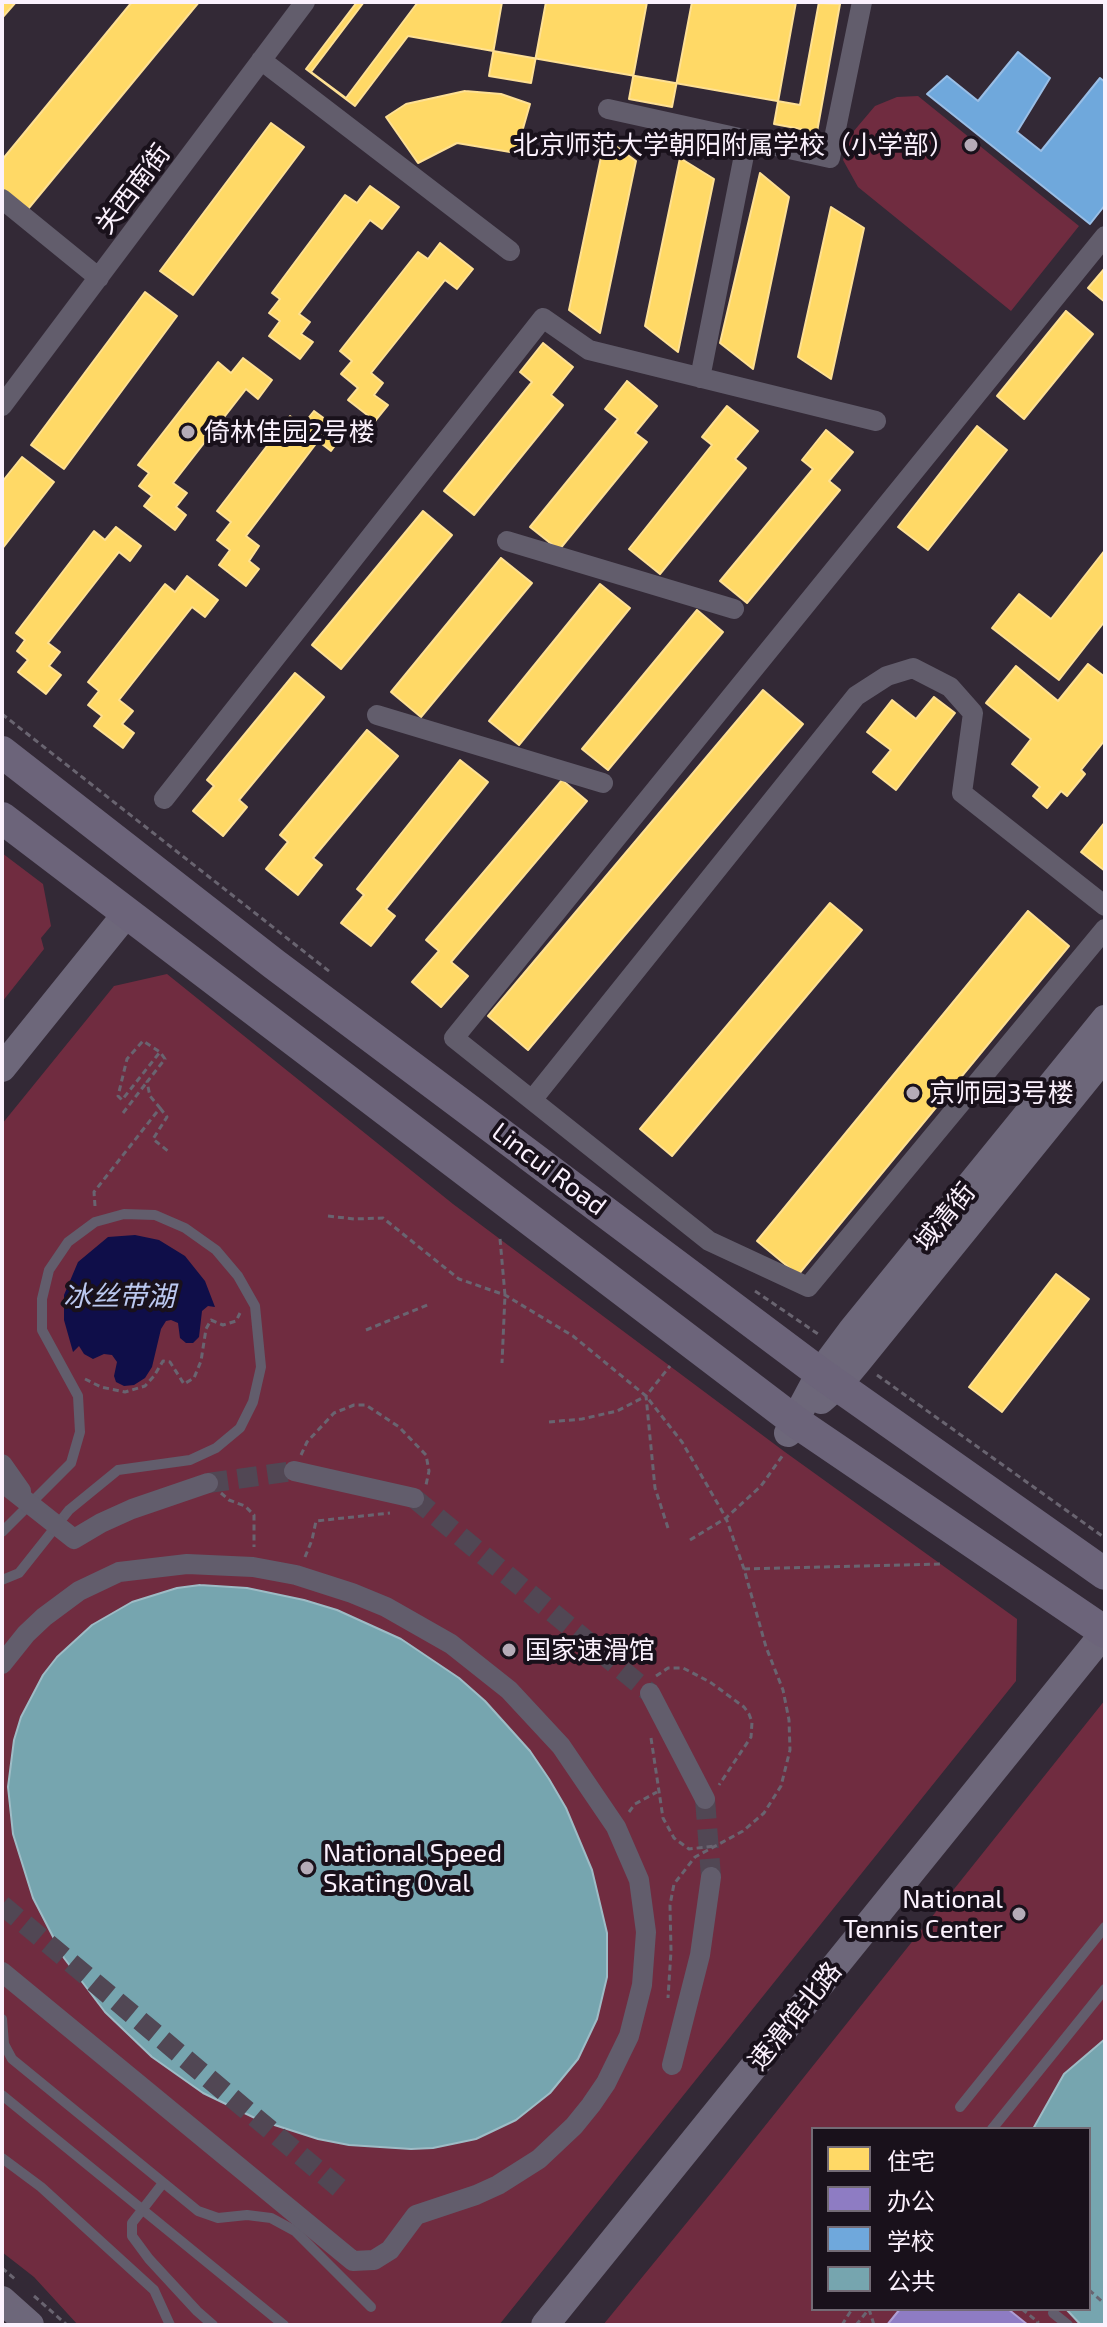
<!DOCTYPE html>
<meta charset="utf-8">
<style>
body{margin:0}
#map{position:relative;width:1107px;height:2327px;overflow:hidden;background:#332936;font-family:"Exo 2","Noto Sans SC",sans-serif}
canvas{display:block}
.frame{position:absolute;inset:0;border:4px solid #fbf1fd;pointer-events:none}
.legend{position:absolute;left:811px;top:2127px;width:280px;height:184px;box-sizing:border-box;background:#19111b;border:2px solid #736b75;margin:0;padding:10px 14px;list-style:none;font-size:24px;color:#fbf1fd}
.legend li{display:flex;align-items:center;gap:16px;height:40px}
.legend b{width:40px;border:2px solid #736b75}
</style>
<div id="map">
<canvas width="1107" height="2327"></canvas>
<div class="frame"></div>
<ul class="legend">
<li><b style="height:22px;background:#ffd966"></b>住宅</li>
<li><b style="height:22px;background:#8e7cc3"></b>办公</li>
<li><b style="height:22px;background:#6fa8dc"></b>学校</li>
<li><b style="height:22px;background:#76a5af"></b>公共</li>
</ul>
</div>
<script>
const ctx = document.querySelector('canvas').getContext('2d');
ctx.lineJoin = 'round';
function fill(path, color) { ctx.fillStyle = color; ctx.fill(path, 'evenodd'); }
const shape = rows => new Path2D(rows.map(r => 'M' + r).join(''));
function strokePath(path, color, width, dash) { ctx.strokeStyle = color; ctx.lineWidth = width; ctx.lineCap = dash ? 'butt' : 'round'; ctx.setLineDash(dash || []); ctx.stroke(path); }
function write(font, color, halo, rows, align = 'center') {
  ctx.font = font + ' "Exo 2","Noto Sans SC",sans-serif'; ctx.lineWidth = 8; ctx.setLineDash([]); ctx.textBaseline = 'middle'; ctx.strokeStyle = halo; ctx.fillStyle = color; for (const [text, x, y, turn = 0] of rows) {
    ctx.save(); ctx.translate(x, y); ctx.rotate((+turn || 0) * Math.PI / 180); ctx.textAlign = isNaN(turn) ? turn : align; if (halo) ctx.strokeText(text, 0, 0); ctx.fillText(text, 0, 0); ctx.restore();
  }
}
fill(shape([
 [918,96,1079,226,1011,311,858,187,843,160,853,132,875,106,897,97],
 [2,853,43,884,51,926,41,938,44,949,2,1002],
 [167,974,453,1204,785,1452,1017,1619,1016,1681,499,2325,78,2325,34,2277,2,2252,2,1124,114,986],
 [1105,1700,1105,2325,603,2325,725,2176],
 [813,2129,1089,2129,1089,2309,813,2309]
]), '#702c40');
fill(shape([
 [135,1235,159,1240,185,1256,205,1281,215,1307,208,1306,202,1311,199,1337,193,1343,186,1343,180,1338,178,1323,171,1320,166,1321,161,1329,152,1367,145,1378,134,1385,124,1386,116,1382,114,1376,117,1362,112,1355,104,1354,93,1359,84,1354,79,1346,73,1352,64,1320,64,1295,78,1262,108,1237]
]), '#0f0e49');
const homes = shape([
 [2,2,16,2,2,18,2,2],
 [132,2,199,2,28,209,2,188,2,160,132,2],
 [357,2,819,2,800,105,408,36,355,106,306,69,357,2],
 [364,2,418,2,346,98,311,72,364,2],
 [502,2,546,2,531,83,489,76,502,2],
 [647,2,692,2,672,107,629,99,647,2],
 [796,2,840,4,817,132,774,124,796,2],
 [465,91,501,94,530,104,516,153,457,143,418,163,386,117,406,104,465,91],
 [271,123,304,147,193,295,160,271,271,123],
 [605,138,636,161,600,333,569,310,605,138],
 [680,158,714,179,678,352,645,326,680,158],
 [760,173,789,197,753,369,720,343,760,173],
 [370,186,399,207,382,229,370,220,299,314,310,322,301,334,313,342,300,359,269,336,280,321,269,313,280,299,272,293,345,195,357,203,370,186],
 [831,207,864,228,831,379,798,357,831,207],
 [440,243,473,269,457,289,445,280,371,373,383,383,374,395,388,405,375,421,348,400,358,388,341,374,352,361,340,351,418,252,428,259,440,243],
 [1105,268,1105,302,1088,288,1105,268],
 [145,292,177,316,64,469,31,445,145,292],
 [1066,311,1093,334,1024,419,997,396,1066,311],
 [543,343,573,367,551,395,563,405,474,515,444,491,532,382,520,372,543,343],
 [243,358,272,380,258,399,246,389,173,483,187,493,176,507,186,515,175,530,144,506,152,496,139,486,149,473,138,465,218,362,231,373,243,358],
 [627,381,657,406,635,433,647,442,559,550,530,527,618,419,605,409,627,381],
 [727,406,758,431,735,459,746,468,660,574,629,549,712,445,702,437,727,406],
 [314,411,344,433,331,451,318,441,246,536,259,546,249,561,259,569,246,586,219,565,230,550,217,540,231,522,217,511,290,416,302,426,314,411],
 [977,426,1007,450,928,550,898,527,977,426],
 [826,430,853,452,829,481,840,490,747,603,720,581,813,469,802,460,826,430],
 [22,457,54,482,2,549,2,482,22,457],
 [423,511,452,535,341,669,312,645,423,511],
 [116,527,141,546,130,561,119,552,48,643,60,652,49,666,61,675,46,694,18,672,28,660,17,651,25,640,16,633,94,531,105,540,116,527],
 [1105,550,1105,621,1059,680,992,628,1019,594,1051,619,1105,550],
 [501,558,532,583,421,717,391,692,501,558],
 [187,576,218,600,205,617,192,607,119,700,133,711,122,724,134,733,123,748,94,726,102,716,88,705,99,691,88,682,165,584,175,592,187,576],
 [600,584,630,608,519,745,489,721,600,584],
 [697,610,723,632,608,770,582,749,697,610],
 [1088,664,1105,677,1105,740,1081,770,1085,774,1067,796,1061,791,1047,808,1033,796,1040,787,1012,764,1031,739,986,703,1016,666,1058,701,1088,664],
 [295,673,324,697,239,800,247,807,223,836,193,811,214,786,207,780,295,673],
 [763,690,803,724,528,1050,488,1016,763,690],
 [934,697,955,713,896,790,873,772,891,750,867,732,892,700,916,719,934,697],
 [367,730,398,756,313,858,322,865,298,895,266,869,288,842,280,835,367,730],
 [460,760,488,782,386,909,395,916,371,946,341,923,364,895,357,889,460,760],
 [562,780,587,801,451,962,468,976,441,1007,412,982,439,951,426,940,562,780],
 [1105,822,1105,871,1081,852,1105,822],
 [830,903,862,930,672,1156,640,1129,830,903],
 [1028,911,1069,946,798,1275,757,1241,1028,911],
 [1056,1274,1089,1299,1002,1412,969,1387,1056,1274]
]);
fill(homes, '#ffd966');
strokePath(homes, '#fee093', 2);
const offices = shape([
 [900,2309,1008,2309,1028,2325,887,2325,900,2309]
]);
fill(offices, '#8e7cc3');
strokePath(offices, '#af9fd4', 2);
const schools = shape([
 [1018,52,1050,78,1017,132,1041,151,1100,78,1105,82,1105,205,1090,224,927,94,947,76,978,101,1018,52]
]);
fill(schools, '#6fa8dc');
strokePath(schools, '#99bee6', 2);
const public = shape([
 [200,1585,247,1588,304,1600,337,1610,401,1639,459,1678,485,1701,530,1751,549,1779,566,1808,592,1870,607,1933,607,1977,597,2019,578,2059,550,2093,516,2120,476,2139,433,2148,411,2149,349,2145,318,2139,259,2120,203,2093,152,2057,105,2012,64,1958,33,1898,13,1834,8,1787,14,1740,21,1717,43,1675,57,1657,92,1625,132,1602,177,1588,200,1585],
 [1105,2039,1105,2325,1081,2325,1066,2309,1089,2309,1089,2129,1033,2129,1064,2074,1105,2039]
]);
fill(public, '#76a5af');
strokePath(public, '#9ebcc6', 2);
strokePath(shape([
 [208,1483,294,1471],
 [414,1498,650,1693],
 [705,1799,711,1877],
 [2,1905,343,2191]
]), '#514754', 20, [20, 10]);
strokePath(shape([
 [2,714,330,972],
 [160,1108,167,1117,153,1139,168,1151],
 [123,1113,147,1082],
 [95,1206,94,1192,160,1108,150,1096,147,1082,165,1059,160,1052,143,1041,127,1059,118,1096,122,1100,160,1052],
 [328,1216,354,1219,383,1218,459,1279,505,1295,573,1336,646,1396,682,1442,726,1518,744,1569,766,1647,783,1690,789,1720,790,1750,781,1786,764,1813,743,1831,695,1857,674,1884,670,1905,671,1951,668,1998],
 [500,1239,505,1295,502,1363],
 [755,1291,818,1334],
 [366,1330,430,1304],
 [877,1375,1105,1538],
 [85,1379,101,1387,125,1392,145,1386,154,1376,163,1361,170,1362,184,1384,194,1378,201,1361,206,1329,211,1320,223,1325,236,1321,240,1313],
 [549,1422,582,1419,617,1411,646,1396],
 [301,1455,307,1442,334,1413,354,1405,366,1405,399,1427,426,1455,429,1471,426,1485],
 [221,1493,229,1500,245,1506,254,1515,254,1547],
 [668,1528,655,1488,646,1396,670,1366],
 [690,1540,726,1518,761,1486,783,1455],
 [305,1557,312,1540,316,1521,390,1513],
 [744,1569,940,1564],
 [656,1676,668,1668,683,1668,710,1682,744,1707,749,1714,752,1722,751,1737,719,1785],
 [651,1738,663,1818,674,1838,689,1849,715,1846],
 [629,1812,635,1804,657,1792],
 [2,2268,16,2280],
 [1089,2290,1105,2304],
 [34,2296,67,2325],
 [869,2309,874,2325],
 [1022,2309,1038,2322,1036,2325],
 [842,2325,852,2309],
 [856,2325,869,2309]
]), '#696470', 3, [6, 4]);
strokePath(shape([
 [2,1532,71,1463,80,1432,78,1396,42,1330,42,1299,49,1270,68,1242,95,1222,124,1214,155,1215,185,1228,216,1250,238,1276,255,1306,261,1367,253,1402,240,1428,216,1448,190,1460,118,1470,69,1510,19,1573,2,1580],
 [2,2019,4,2044,12,2059,198,2211,218,2218,247,2215,271,2218,295,2231,371,2307],
 [2,2095,284,2325],
 [960,2107,1105,1927],
 [992,2129,1105,1989],
 [2,2158,41,2187,154,2290,170,2325],
 [163,2183,132,2223,132,2236,149,2259,197,2311,213,2325],
 [1053,2313,1068,2325]
]), '#625d6c', 10);
strokePath(shape([
 [261,60,510,251],
 [608,109,830,158,862,2],
 [2,199,99,278],
 [1105,236,454,1038,709,1241,808,1287,1105,929],
 [700,378,747,140],
 [2,406,305,2],
 [507,541,734,609],
 [377,715,603,783],
 [164,799,543,318,589,350,876,421],
 [532,1100,856,696,887,676,913,668,950,687,973,713,962,793,1105,906],
 [2,1464,21,1491],
 [294,1471,414,1498],
 [2,1482,74,1539,101,1523,132,1509,208,1483],
 [2,1664,26,1634,44,1617,79,1591,119,1572,187,1564,253,1567,296,1575,352,1593,386,1607,451,1644,509,1690,561,1746,616,1827,639,1880,646,1932,642,1985,629,2036,606,2083,591,2105,574,2126,539,2159,498,2185,476,2195,416,2215,390,2250,374,2260,353,2261,2,1972],
 [650,1693,705,1799],
 [672,2065,700,1955,711,1877]
]), '#625d6c', 20);
strokePath(shape([
 [2,1068,127,913],
 [821,1400,838,1385,858,1361,1105,1056],
 [788,1433,820,1373,852,1330,1105,1019],
 [2,2300,30,2325],
 [545,2325,1105,1632]
]), '#6d677a', 28);
strokePath(shape([
 [2,752,274,964,820,1373,1105,1574],
 [2,818,796,1422,1105,1632]
]), '#6c647a', 32);
for (const [x, y, r, color] of [
 [971,145,8,"#b5abb7"],
 [188,432,8,"#b5abb7"],
 [913,1093,8,"#b5abb7"],
 [509,1650,8,"#b5abb7"],
 [307,1868,8,"#b5abb7"],
 [1019,1914,8,"#b5abb7"]
]) { const dot = new Path2D(); dot.arc(x, y, r, 0, 2 * Math.PI); ctx.fillStyle = color; ctx.fill(dot); strokePath(dot, '#19111b', 3); }
write('26px', '#fbf1fd', '#19111b', [
 ["北京师范大学朝阳附属学校（小学部）",955,145,"right"],
 ["倚林佳园2号楼",204,432],
 ["京师园3号楼",929,1093],
 ["国家速滑馆",525,1650],
 ["National Speed",323,1853],
 ["Skating Oval",323,1883],
 ["National",1003,1899,"right"],
 ["Tennis Center",1003,1929,"right"]
], 'left');
write('26px', '#fbf1fd', '#19111b', [
 ["关西南街",133,189,-53],
 ["Lincui Road",549,1169,37],
 ["域清街",945,1217,-51],
 ["速滑馆北路",795,2016,-51]
]);
write('italic 28px', '#bbc8ef', '#19111b', [
 ["冰丝带湖",119,1297]
]);
</script>
